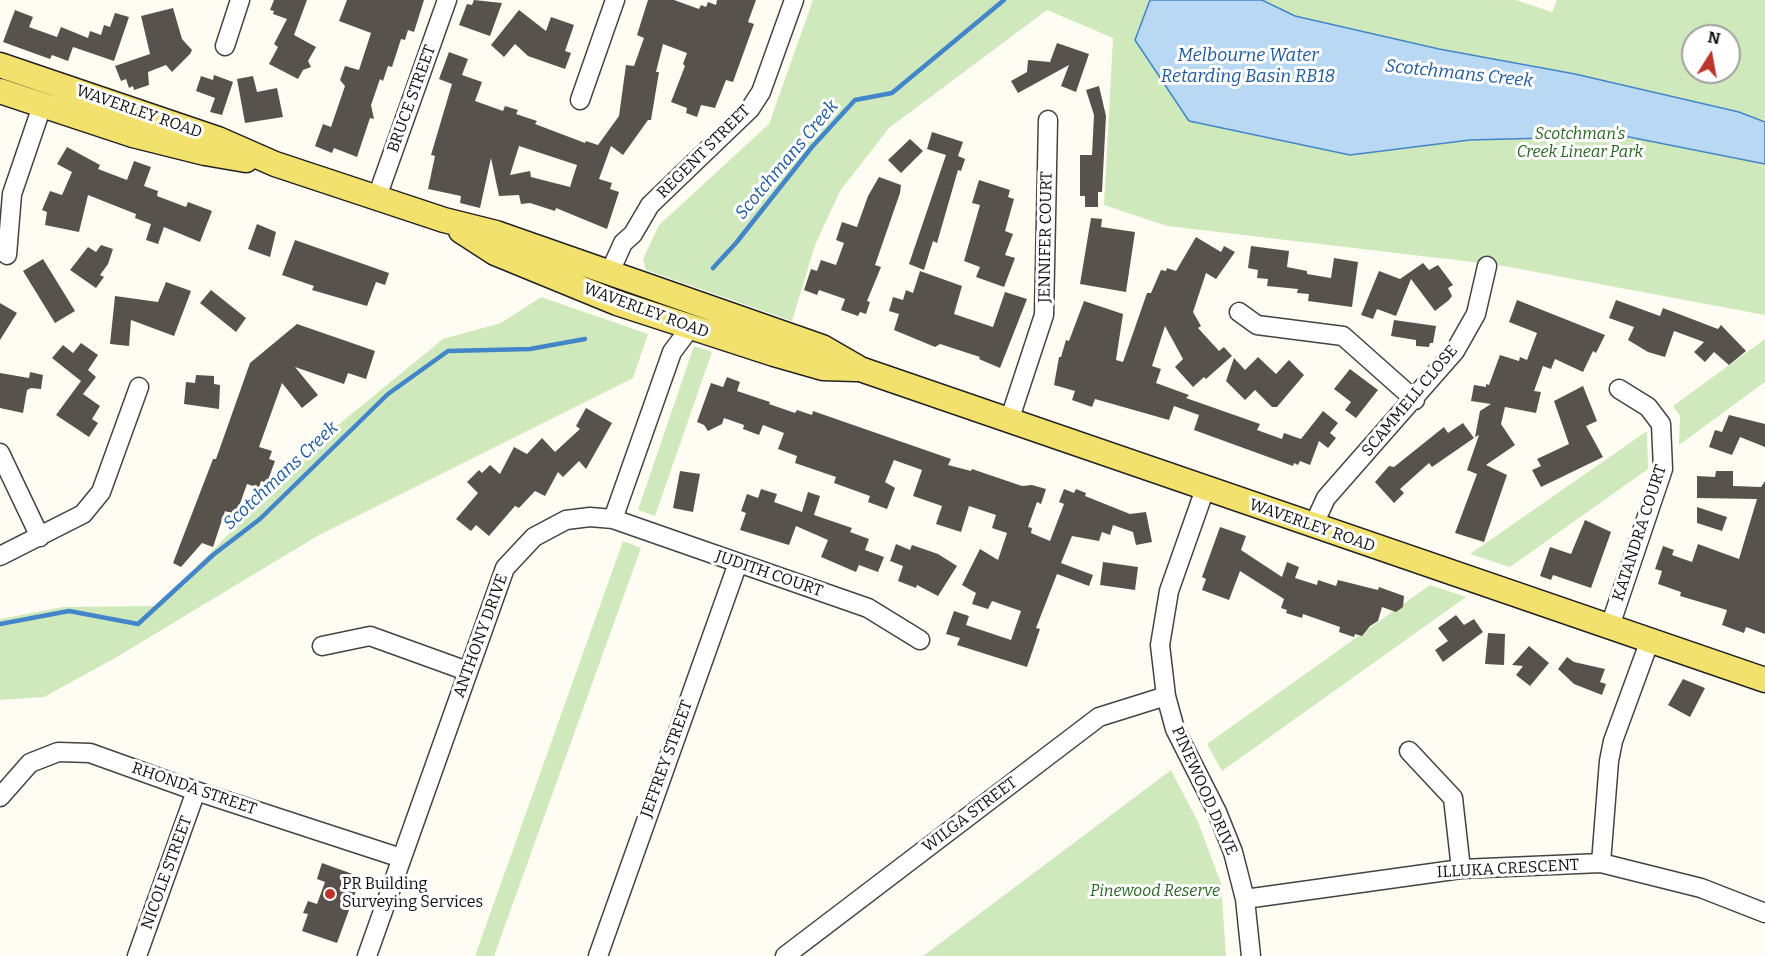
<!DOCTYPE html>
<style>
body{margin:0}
#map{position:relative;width:1765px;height:956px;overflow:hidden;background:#fffdf3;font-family:Bitter,serif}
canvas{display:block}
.north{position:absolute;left:1681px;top:24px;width:60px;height:60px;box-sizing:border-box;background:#fff;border:2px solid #9f9f9f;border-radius:50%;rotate:11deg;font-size:16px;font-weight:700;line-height:24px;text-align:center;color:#101010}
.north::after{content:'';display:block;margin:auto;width:21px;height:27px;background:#bc342c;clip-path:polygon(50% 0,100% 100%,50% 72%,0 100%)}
</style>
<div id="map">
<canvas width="1765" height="956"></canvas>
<div class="north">N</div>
</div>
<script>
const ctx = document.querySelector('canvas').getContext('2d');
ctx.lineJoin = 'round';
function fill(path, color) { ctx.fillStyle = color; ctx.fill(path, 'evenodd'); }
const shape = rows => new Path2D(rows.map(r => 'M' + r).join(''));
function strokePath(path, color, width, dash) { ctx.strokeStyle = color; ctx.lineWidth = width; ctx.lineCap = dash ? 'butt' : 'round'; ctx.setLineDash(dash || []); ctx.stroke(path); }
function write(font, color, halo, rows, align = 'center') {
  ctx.font = font + ' Bitter,serif'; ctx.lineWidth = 6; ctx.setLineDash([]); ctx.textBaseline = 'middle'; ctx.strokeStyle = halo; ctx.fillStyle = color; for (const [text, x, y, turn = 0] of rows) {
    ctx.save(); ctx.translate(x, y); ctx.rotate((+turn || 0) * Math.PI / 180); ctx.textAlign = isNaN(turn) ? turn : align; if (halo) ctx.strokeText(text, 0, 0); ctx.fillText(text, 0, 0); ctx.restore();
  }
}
fill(shape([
 [813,0,1516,0,1552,12,1557,0,1765,0,1765,315,1498,265,1167,226,1104,205,1113,38,1047,10,889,128,840,191,815,245,792,321,646,270,643,259,659,225,769,124],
 [1693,36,1729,36,1729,72,1693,72],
 [541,297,648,334,633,378,319,535,115,658,44,697,0,700,0,619,63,607,158,606,327,434,443,339,501,323],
 [1765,339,1765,382,1679,445,1680,416,1673,406],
 [694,346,712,352,655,516,638,510],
 [1647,431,1648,469,1510,567,1470,554],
 [623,541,641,548,494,956,475,956],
 [1430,585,1466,597,1222,771,1207,744],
 [1171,770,1198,822,1221,883,1226,956,923,956]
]), '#cfe9bd');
const water = shape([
 [1150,0,1262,0,1295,16,1439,49,1575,74,1739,112,1765,122,1765,164,1624,136,1470,140,1350,155,1189,121,1135,40,1150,0]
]);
fill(water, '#b9d8f4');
strokePath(water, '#4385c9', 1.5);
strokePath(shape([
 [713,268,736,243,812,147,855,100,892,93,1004,0],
 [0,624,69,611,138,624,213,555,260,519,388,394,448,351,530,349,585,339]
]), '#4385c9', 4.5);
fill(shape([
 [274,0,307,0,294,35,316,47,308,61,311,67,303,70,298,79,269,64,278,47,274,44,287,19,273,14,274,11,270,10],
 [347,0,424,0,414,32,408,30,405,40,401,39,392,67,388,66,383,81,380,79,371,105,374,119,370,118,357,157,334,148,332,153,315,146,323,124,331,127,345,86,340,80,345,66,359,70,371,33,339,21],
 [474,0,502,3,490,36,459,25,467,4,472,5],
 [648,0,674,0,699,9,701,5,706,7,708,2,716,5,717,0,756,0,748,22,754,24,733,82,726,80,715,108,701,105,697,117,686,113,687,108,671,102,685,66,683,64,687,53,663,44,656,72,659,72,651,120,648,120,623,155,611,146,599,179,612,183,610,189,619,192,607,229,556,208,555,211,530,203,521,204,519,195,499,196,491,158,480,208,460,203,461,196,428,189,435,156,431,155,452,84,439,79,449,52,468,59,462,75,482,82,475,101,503,111,505,106,518,110,516,114,537,121,535,124,585,143,586,141,598,145,619,116,626,65,634,66,644,38,637,35],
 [519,146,577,165,570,187,531,177,530,171,510,175],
 [173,8,182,39,192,50,190,54,172,72,166,65,148,72,149,85,134,90,133,86,129,88,126,79,121,81,115,66,150,54,141,16],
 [15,10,33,17,29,27,57,37,61,27,88,38,90,31,101,35,104,25,110,27,115,13,129,17,114,61,73,47,68,61,52,55,50,59,3,42],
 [519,10,546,31,551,17,574,25,565,51,571,53,565,69,528,56,515,44,504,57,491,45],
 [1057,43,1089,54,1076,92,1061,86,1069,65,1018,93,1011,81,1027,72,1028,60,1050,62],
 [214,75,233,82,222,115,210,112,215,98,196,91,201,76,213,80],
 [253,76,257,92,277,88,283,117,245,123,237,79],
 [1099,86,1106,116,1102,192,1098,192,1098,207,1085,207,1085,196,1080,196,1080,155,1092,155,1094,115,1086,90],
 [932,132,963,142,958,156,965,159,961,171,958,170,937,243,933,241,924,270,909,264,946,155,927,149],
 [910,139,923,151,901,173,888,160],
 [67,147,100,165,98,169,127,180,134,161,151,167,144,186,158,191,157,196,186,207,188,202,212,211,200,242,164,227,158,244,146,240,151,224,135,218,136,214,88,195,79,232,45,225,47,212,42,210,50,191,62,195,72,172,57,164],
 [879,177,901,185,900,193,875,265,881,267,867,301,870,302,866,314,860,312,858,316,841,310,845,299,819,290,817,295,804,290,811,269,817,271,821,260,836,265,844,243,836,240,842,222,857,227,868,196],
 [979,180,1010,190,1008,197,1014,199,1005,231,1013,234,1005,255,1015,258,1004,287,976,277,980,267,964,261,980,205,972,203],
 [1091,218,1102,219,1101,227,1135,232,1126,292,1080,284],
 [257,224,276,232,270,257,248,249],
 [1196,237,1221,252,1224,246,1235,252,1216,279,1206,273,1193,312,1201,326,1198,328,1219,351,1224,347,1232,356,1206,379,1204,377,1193,387,1175,367,1183,359,1165,326,1152,366,1161,369,1156,383,1189,395,1186,398,1260,424,1257,430,1282,439,1284,433,1301,439,1323,411,1338,423,1330,433,1336,438,1328,448,1319,441,1310,465,1300,461,1298,465,1294,463,1293,466,1194,430,1199,415,1174,406,1169,420,1095,399,1092,407,1072,400,1075,391,1054,385,1059,357,1061,357,1066,340,1069,341,1084,301,1123,314,1116,360,1123,362,1147,293,1151,293,1161,270,1166,271,1167,268,1176,271],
 [295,240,389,273,385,285,376,282,367,306,312,290,314,286,282,275],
 [101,245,113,249,108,264,100,275,104,277,96,288,70,270,88,247,96,252],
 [1251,246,1289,251,1287,267,1307,271,1307,274,1331,278,1334,258,1358,262,1352,307,1308,301,1309,294,1297,293,1298,289,1267,286,1268,279,1257,278,1258,270,1248,268],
 [43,259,75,311,55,323,23,271],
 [1423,263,1429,270,1438,265,1453,285,1448,288,1452,296,1449,300,1435,311,1411,279,1396,316,1377,309,1373,319,1361,315,1379,271,1400,279],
 [920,271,962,286,954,314,993,327,1005,292,1027,299,1000,368,979,359,980,357,940,344,935,347,894,330,899,314,889,311,893,297,903,300,906,290,913,293],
 [166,282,191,291,174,336,131,320,129,346,110,344,115,296,158,302],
 [211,290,246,318,236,332,200,303],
 [1517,300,1605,335,1596,353,1593,351,1583,372,1555,359,1551,369,1543,366,1534,391,1541,392,1536,413,1505,407,1501,424,1515,445,1486,465,1507,475,1484,542,1455,533,1477,474,1467,470,1479,435,1475,437,1480,411,1491,404,1471,401,1474,385,1486,387,1486,384,1489,385,1500,355,1519,361,1520,357,1527,360,1537,333,1509,322],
 [1616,300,1660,316,1663,308,1718,329,1721,325,1746,351,1729,365,1714,352,1705,362,1694,352,1704,342,1674,331,1665,357,1648,352,1628,340,1634,327,1609,318],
 [0,303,17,313,0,340],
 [1394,320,1436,326,1433,343,1430,343,1429,347,1416,346,1416,340,1391,336],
 [297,324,375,351,366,379,348,373,344,384,295,367,318,395,302,408,282,383,259,447,272,451,269,459,275,461,267,483,261,481,259,488,247,484,236,515,225,511,213,547,202,543,181,567,173,563,213,459,216,459,250,363],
 [81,343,98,355,88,370,96,377,83,394,100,406,92,419,98,423,89,437,56,415,81,381,52,358,63,345,73,353],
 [1258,357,1276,374,1289,360,1304,375,1277,407,1272,407,1255,390,1245,400,1226,381,1234,358,1245,370],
 [1350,369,1378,390,1356,418,1345,410,1351,402,1334,389],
 [30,372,43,375,41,389,31,388,27,390,23,413,0,408,0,373,29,378],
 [196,375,214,376,214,384,220,385,219,409,184,404,186,382,195,383],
 [727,377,740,382,737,391,770,402,769,404,795,413,797,410,812,415,813,411,951,459,948,465,971,471,972,469,1022,486,1032,485,1046,489,1041,504,1037,502,1028,527,1032,528,1031,533,1050,541,1064,504,1059,502,1064,489,1074,493,1076,489,1086,493,1085,496,1130,514,1146,512,1152,542,1136,545,1133,532,1113,525,1110,535,1102,532,1099,541,1072,536,1061,563,1093,575,1089,586,1057,574,1036,628,1040,629,1027,667,957,645,960,638,946,634,954,611,969,616,966,625,1011,640,1021,611,992,601,988,609,972,604,976,593,962,585,980,549,998,560,1007,533,992,528,996,515,969,506,961,532,936,524,942,506,913,496,922,470,894,460,885,482,895,488,887,509,868,502,870,496,834,483,836,477,795,463,797,456,778,449,784,433,763,425,759,435,743,429,744,425,724,418,722,424,708,431,704,425,697,422,711,383,723,387],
 [1583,386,1597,421,1586,426,1603,457,1541,487,1532,470,1541,466,1537,459,1569,444,1554,401],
 [586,408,612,423,586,469,579,461,563,477,558,472,545,496,535,491,519,508,515,506,489,536,476,525,471,531,456,519,478,493,467,482,479,470,482,473,490,465,500,474,514,447,527,454,542,438,555,452,580,429,576,426],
 [1729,415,1765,424,1765,447,1740,437,1732,455,1709,447,1715,430,1722,432],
 [1463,423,1474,438,1432,467,1429,463,1400,489,1404,493,1394,503,1375,482,1389,466,1394,467,1444,427,1448,433],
 [680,471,700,474,693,512,673,508],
 [1716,471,1733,471,1733,486,1761,487,1765,481,1765,634,1746,627,1744,633,1722,625,1727,610,1680,596,1681,592,1658,584,1662,571,1655,569,1663,546,1674,550,1672,555,1692,562,1698,544,1739,559,1757,499,1697,498,1697,476,1715,477],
 [761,489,777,494,774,502,802,512,808,492,820,496,814,515,852,528,850,532,869,539,865,550,884,557,878,572,859,565,856,572,821,557,828,540,796,526,789,545,740,530,746,513,741,511,747,494,758,498],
 [1697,507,1727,517,1722,531,1697,523],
 [1585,520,1611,532,1591,588,1553,575,1551,580,1540,576,1550,547,1571,554],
 [1220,527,1246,536,1241,550,1282,577,1287,562,1299,567,1295,578,1317,585,1318,580,1336,586,1338,580,1378,590,1379,587,1404,596,1403,607,1396,612,1382,607,1378,621,1370,626,1362,636,1355,634,1354,637,1339,632,1340,627,1303,614,1302,618,1286,613,1287,610,1281,608,1284,599,1240,571,1229,600,1202,590,1206,579,1202,577],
 [896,544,910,550,912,545,938,554,957,566,938,596,917,585,916,588,898,581,903,566,890,561],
 [1103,562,1138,567,1135,590,1100,585],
 [1456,615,1464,625,1474,619,1483,632,1443,662,1435,650,1448,641,1438,628],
 [1488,633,1505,634,1504,665,1485,664],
 [1529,646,1549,663,1530,686,1516,675,1523,666,1512,665],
 [1567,657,1574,662,1605,669,1600,682,1606,684,1602,695,1574,684,1558,669],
 [1683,679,1705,688,1690,717,1668,705],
 [322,863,361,877,337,943,302,931,308,914,303,913,308,901,317,904,325,882,317,879]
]), '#58524c');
const minor = shape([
 [225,46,240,0],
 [580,100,615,0],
 [377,197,447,0],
 [7,255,12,194,42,106],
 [609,274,623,243,633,234,650,205,750,109,761,92,794,0],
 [1239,312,1257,325,1343,336,1415,400],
 [1009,421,1044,315,1048,120],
 [0,453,40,537],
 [1205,489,1169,591,1160,645,1166,696,1175,729,1217,812,1233,852,1245,899,1251,956],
 [613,519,868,608,920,640],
 [1313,526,1326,498,1455,351,1476,314,1487,266],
 [0,556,83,514,101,492,139,387],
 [1610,626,1663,469,1661,424,1648,407,1619,389],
 [322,646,370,636,467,671],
 [1409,751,1453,798,1461,869],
 [0,797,30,763,58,752,90,753,196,791,401,858],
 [1601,863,1609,761,1613,741,1650,640],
 [1245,899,1461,869,1601,863,1701,888,1765,913],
 [137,956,196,791],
 [367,956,505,568,534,537,566,520,590,517,613,519,672,352,690,328],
 [598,956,738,563],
 [785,956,1099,717,1166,696]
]);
const major = shape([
 [0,65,218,139,275,164,444,220,496,233,822,347,860,369,1765,680],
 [0,91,133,135,205,153,246,160],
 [461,231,495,253,617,303,774,354,823,368,856,369]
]);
strokePath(minor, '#434343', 21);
strokePath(major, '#212121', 27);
strokePath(minor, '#fff', 18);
strokePath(major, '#f3e16e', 24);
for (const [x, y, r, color] of [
 [330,894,6,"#bc342c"]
]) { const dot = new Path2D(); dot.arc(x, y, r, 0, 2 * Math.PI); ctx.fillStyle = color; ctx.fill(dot); strokePath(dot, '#fff', 2); }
write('16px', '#101010', '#fff', [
 ["BRUCE STREET",412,99,-70],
 ["WAVERLEY ROAD",139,112,19],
 ["REGENT STREET",704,152,-45],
 ["JENNIFER COURT",1046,237,-89],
 ["WAVERLEY ROAD",646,311,20],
 ["SCAMMELL CLOSE",1410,401,-50],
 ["WAVERLEY ROAD",1312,526,19],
 ["KATANDRA COURT",1640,533,-72],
 ["JUDITH COURT",769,574,19],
 ["ANTHONY DRIVE",481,636,-70],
 ["JEFFREY STREET",667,759,-70],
 ["RHONDA STREET",194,789,19],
 ["PINEWOOD DRIVE",1204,791,66],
 ["WILGA STREET",970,815,-37],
 ["ILLUKA CRESCENT",1508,869,-3],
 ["NICOLE STREET",167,873,-70]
]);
write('italic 16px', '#296621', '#fff', [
 ["Scotchman's",1580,135],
 ["Creek Linear Park",1580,153],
 ["Pinewood Reserve",1155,892]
]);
write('16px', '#101010', '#fff', [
 ["PR Building",342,885],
 ["Surveying Services",342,903]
], 'left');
write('italic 18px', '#1c589e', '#fff', [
 ["Melbourne Water",1248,56],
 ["Retarding Basin RB18",1248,77],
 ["Scotchmans Creek",1459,74,6],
 ["Scotchmans Creek",787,160,-50],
 ["Scotchmans Creek",281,476,-43]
]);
</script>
